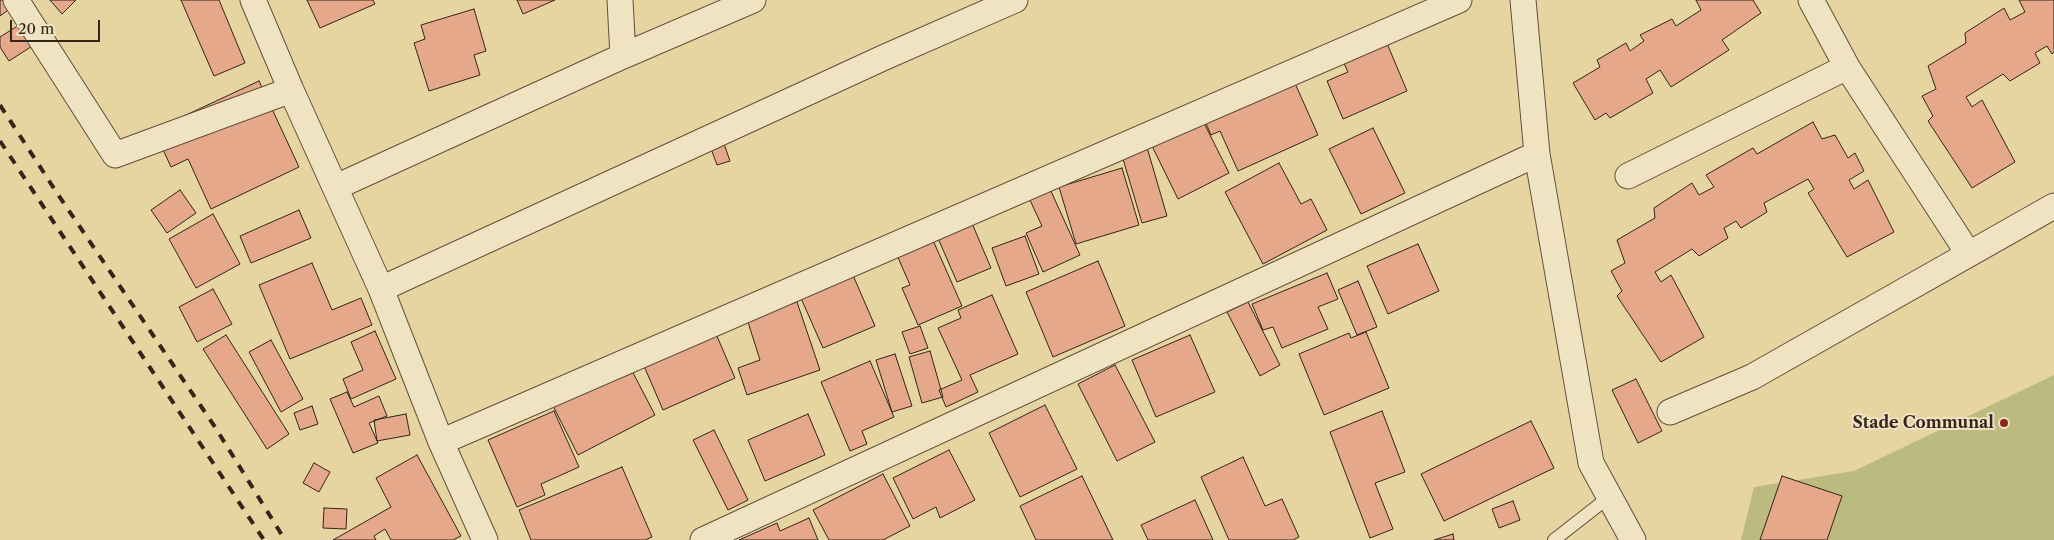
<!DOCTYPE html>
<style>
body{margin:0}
#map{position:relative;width:2054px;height:540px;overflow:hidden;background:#e6d4a1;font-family:"Libre Caslon Text",serif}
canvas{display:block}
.scale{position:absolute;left:10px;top:20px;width:90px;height:22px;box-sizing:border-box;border:2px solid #342419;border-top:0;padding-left:6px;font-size:15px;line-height:18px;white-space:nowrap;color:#342419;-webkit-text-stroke:4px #efe3c2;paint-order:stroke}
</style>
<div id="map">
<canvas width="2054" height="540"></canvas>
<div class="scale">20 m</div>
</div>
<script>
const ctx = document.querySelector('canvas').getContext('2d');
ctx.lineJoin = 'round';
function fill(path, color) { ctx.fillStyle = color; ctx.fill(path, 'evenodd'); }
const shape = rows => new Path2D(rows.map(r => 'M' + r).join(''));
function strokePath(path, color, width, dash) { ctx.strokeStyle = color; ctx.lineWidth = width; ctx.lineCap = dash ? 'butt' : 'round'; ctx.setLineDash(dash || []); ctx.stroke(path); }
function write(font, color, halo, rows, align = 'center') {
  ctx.font = font + ' "Libre Caslon Text",serif'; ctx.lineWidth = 4; ctx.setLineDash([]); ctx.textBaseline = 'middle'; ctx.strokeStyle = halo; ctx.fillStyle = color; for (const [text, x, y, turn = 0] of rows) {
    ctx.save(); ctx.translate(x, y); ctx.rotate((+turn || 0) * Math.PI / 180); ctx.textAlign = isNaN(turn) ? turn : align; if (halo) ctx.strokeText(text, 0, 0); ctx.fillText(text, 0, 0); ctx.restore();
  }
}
fill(shape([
 [2054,375,2054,540,1741,540,1754,487,1854,471]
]), '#bbbb80');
const building = shape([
 [0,0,12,0,15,5,0,16,0,0],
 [50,0,76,0,62,14,50,0],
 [181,0,219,0,245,63,214,76,181,0],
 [307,0,373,0,375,4,320,28,307,0],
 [517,0,555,0,523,14,517,0],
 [1696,0,1753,0,1761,13,1722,40,1729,50,1671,87,1660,70,1646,79,1653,93,1610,118,1606,113,1595,120,1573,83,1600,67,1597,60,1626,43,1630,51,1644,41,1640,35,1672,19,1676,26,1701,10,1696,0],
 [2054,0,2054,52,2052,54,2047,46,2035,53,2040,63,2010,81,2003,74,1966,97,1972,107,1982,100,2015,162,1972,188,1928,121,1933,116,1922,96,1936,89,1928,66,1966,43,1965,33,2004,8,2010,20,2025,12,2019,0,2054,0],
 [474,9,486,51,474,55,480,75,429,91,414,43,425,39,421,25,474,9],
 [27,20,40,41,9,61,0,47,0,37,27,20],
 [1386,41,1407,91,1343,119,1327,81,1348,72,1342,59,1386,41],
 [259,81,299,167,211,209,188,159,171,167,154,130,259,81],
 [1294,81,1318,135,1238,171,1220,131,1211,135,1205,121,1294,81],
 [1203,121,1229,173,1178,199,1152,146,1203,121],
 [1813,122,1822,139,1835,135,1848,158,1855,153,1864,171,1849,180,1854,189,1868,180,1894,232,1847,257,1808,193,1814,189,1808,179,1764,203,1767,212,1741,228,1736,221,1724,228,1728,238,1699,256,1692,249,1655,272,1661,282,1671,275,1704,337,1661,362,1617,296,1622,291,1611,271,1625,263,1617,240,1655,218,1654,208,1692,183,1699,195,1714,187,1706,175,1753,148,1757,154,1813,122],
 [1373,128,1405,193,1361,214,1329,149,1373,128],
 [722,138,730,161,717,165,709,143,722,138],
 [1146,144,1167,216,1142,223,1121,152,1146,144],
 [1279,163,1301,204,1311,199,1327,230,1263,264,1225,192,1279,163],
 [1122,168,1139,225,1076,244,1059,187,1122,168],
 [1050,189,1080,255,1043,272,1026,233,1042,226,1029,198,1050,189],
 [180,190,196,213,167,233,151,210,180,190],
 [299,210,311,238,251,263,240,236,299,210],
 [213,214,240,264,196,288,169,239,213,214],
 [971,221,991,268,957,282,937,236,971,221],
 [1025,236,1039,274,1006,286,992,248,1025,236],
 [932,238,962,306,918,325,902,288,910,285,896,253,932,238],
 [1418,244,1439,291,1388,314,1367,266,1418,244],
 [1098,261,1125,326,1053,357,1026,292,1098,261],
 [312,263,332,310,361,298,372,325,290,359,259,285,312,263],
 [852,273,875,326,823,348,800,296,852,273],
 [1327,273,1338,299,1318,307,1328,329,1282,348,1273,327,1263,330,1252,304,1327,273],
 [1358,281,1377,327,1357,335,1338,290,1358,281],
 [213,289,232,324,197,342,179,307,213,289],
 [992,295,1018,354,970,375,978,392,946,407,939,390,962,380,938,328,961,318,958,310,992,295],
 [797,302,820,370,747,395,738,368,760,360,747,319,797,302],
 [1248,302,1280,365,1260,376,1227,312,1248,302],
 [920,326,928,348,910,354,902,332,920,326],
 [375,331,396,379,351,399,343,379,363,370,351,342,375,331],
 [1366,332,1389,388,1324,415,1299,354,1349,333,1351,338,1366,332],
 [716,334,735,378,663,410,644,366,716,334],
 [226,335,289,434,267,449,203,349,226,335],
 [1190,335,1215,392,1156,417,1132,360,1190,335],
 [271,340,303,399,281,412,249,352,271,340],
 [930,351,943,397,922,403,909,357,930,351],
 [895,354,912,406,892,412,876,360,895,354],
 [870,361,894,417,862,431,867,444,850,451,821,382,870,361],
 [1115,365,1155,442,1117,461,1078,384,1115,365],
 [630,367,655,415,578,455,553,406,630,367],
 [1636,379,1662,431,1638,443,1612,390,1636,379],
 [347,392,354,407,379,396,387,416,369,423,378,443,353,453,330,399,347,392],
 [1045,405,1077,469,1020,497,989,433,1045,405],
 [312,406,318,424,300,430,294,413,312,406],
 [554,411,579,467,541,484,545,495,517,507,488,440,554,411],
 [1382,411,1405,472,1375,483,1393,529,1370,538,1330,432,1382,411],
 [406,414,410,435,377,441,374,420,406,414],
 [808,414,825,455,765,481,748,440,808,414],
 [1531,421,1554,468,1444,521,1421,474,1531,421],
 [714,430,748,500,728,510,693,440,714,430],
 [949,450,975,500,940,518,936,507,913,519,893,478,949,450],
 [417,455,461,536,453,540,391,540,385,529,374,536,376,540,333,540,391,507,376,478,417,455],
 [1243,457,1265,506,1282,499,1299,537,1293,540,1229,540,1201,477,1243,457],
 [314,463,330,472,319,492,303,483,314,463],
 [622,467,652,537,645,540,531,540,519,510,622,467],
 [883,474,910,526,883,540,829,540,813,510,883,474],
 [1082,476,1113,540,1036,540,1020,506,1082,476],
 [1782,476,1842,496,1827,540,1760,540,1782,476],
 [1195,500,1213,540,1148,540,1141,525,1195,500],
 [1513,501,1520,520,1499,528,1492,509,1513,501],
 [324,508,347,509,346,529,323,528,324,508],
 [809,518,818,540,739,540,777,523,780,531,809,518],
 [1453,534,1454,540,1434,540,1453,534]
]);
fill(building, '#e5a88b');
strokePath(building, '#342419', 1);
const service = shape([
 [1554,540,1609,497]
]);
const minor = shape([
 [16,0,115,155,291,90],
 [253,0,291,90,381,289,441,442,485,540],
 [620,0,623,56,753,0],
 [1523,0,1537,154,1591,463,1633,540],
 [1811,0,1847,67,1968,253],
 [1628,176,1847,67],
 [336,187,623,56],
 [381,289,885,57,1015,0],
 [1670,412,1752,377,2054,206],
 [441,442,1459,0],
 [703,540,1537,154]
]);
strokePath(service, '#60503b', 14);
strokePath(minor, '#60503b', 27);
strokePath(service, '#efe3c2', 12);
strokePath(minor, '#efe3c2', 25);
strokePath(shape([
 [0,105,57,193,215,427,285,540],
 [0,141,264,540]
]), '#342419', 4, [9, 9]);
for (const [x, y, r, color] of [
 [2004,423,5,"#8f2418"]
]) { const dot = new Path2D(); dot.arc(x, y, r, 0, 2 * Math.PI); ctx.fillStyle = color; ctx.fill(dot); strokePath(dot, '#efe3c2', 2); }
write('bold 16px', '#342419', '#efe3c2', [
 ["Stade Communal",1994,423]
], 'right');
</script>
